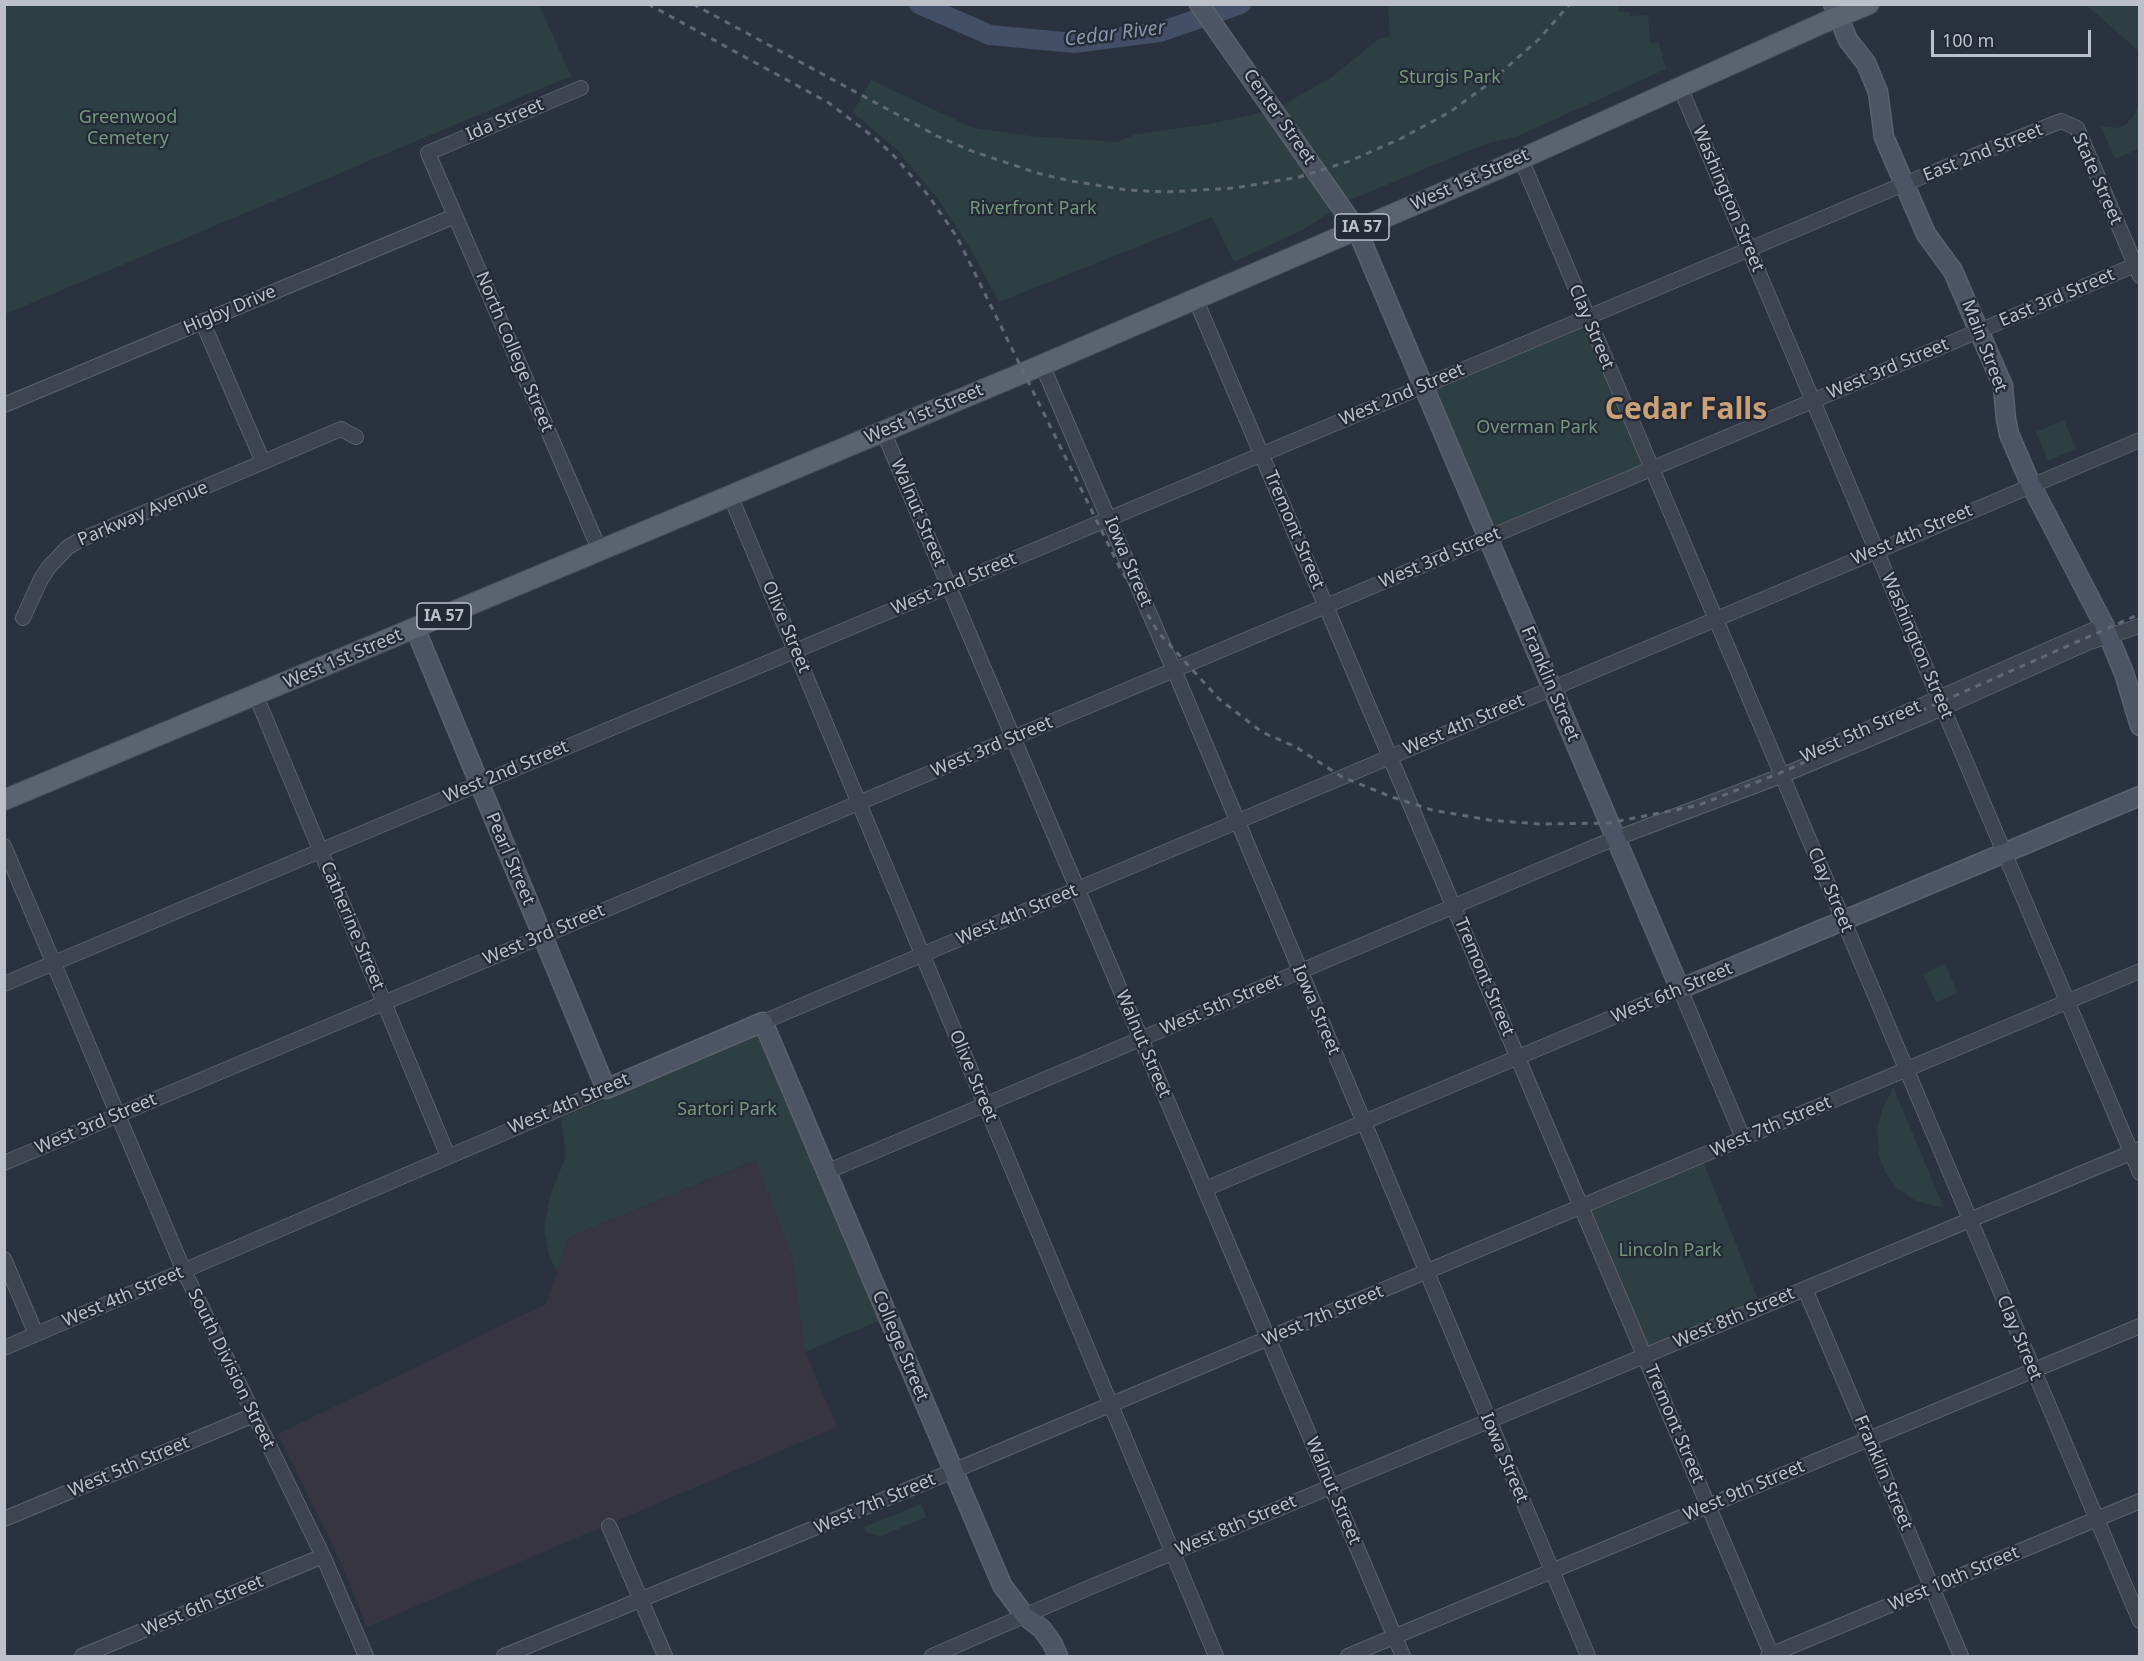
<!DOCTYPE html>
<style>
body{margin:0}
#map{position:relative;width:2144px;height:1661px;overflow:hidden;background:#2a3240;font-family:"Noto Sans",sans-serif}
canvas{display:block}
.frame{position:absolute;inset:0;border:6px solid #bbc0ca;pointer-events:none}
.scale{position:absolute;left:1931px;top:30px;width:160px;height:27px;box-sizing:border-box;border:3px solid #bbc0ca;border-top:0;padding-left:8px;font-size:18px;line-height:21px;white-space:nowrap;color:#bbc0ca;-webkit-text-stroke:4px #232935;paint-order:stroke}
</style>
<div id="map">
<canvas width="2144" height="1661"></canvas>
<div class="frame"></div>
<div class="scale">100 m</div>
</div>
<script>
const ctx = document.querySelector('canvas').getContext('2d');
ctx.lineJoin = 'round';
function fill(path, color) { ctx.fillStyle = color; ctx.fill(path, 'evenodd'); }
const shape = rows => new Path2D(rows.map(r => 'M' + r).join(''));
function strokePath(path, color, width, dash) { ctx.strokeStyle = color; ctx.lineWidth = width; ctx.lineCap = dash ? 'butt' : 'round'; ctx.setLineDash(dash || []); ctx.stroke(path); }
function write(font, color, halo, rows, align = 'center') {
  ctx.font = font + ' "Noto Sans",sans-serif'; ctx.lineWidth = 4.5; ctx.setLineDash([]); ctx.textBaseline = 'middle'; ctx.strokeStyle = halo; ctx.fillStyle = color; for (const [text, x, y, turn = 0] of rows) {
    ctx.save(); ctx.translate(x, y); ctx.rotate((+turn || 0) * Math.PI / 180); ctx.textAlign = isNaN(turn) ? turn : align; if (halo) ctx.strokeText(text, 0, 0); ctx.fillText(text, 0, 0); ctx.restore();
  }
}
fill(shape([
 [757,1160,792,1256,805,1352,837,1427,367,1627,340,1561,278,1434,546,1304,569,1237]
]), '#383542');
fill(shape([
 [5,4,539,5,571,76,5,314],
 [1388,5,1619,5,1619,12,1629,12,1629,16,1648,15,1650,42,1659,43,1666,69,1518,136,1485,144,1340,204,1341,206,1302,230,1234,262,1212,217,999,302,967,243,935,195,896,149,853,112,871,80,973,128,1031,136,1117,142,1137,134,1209,124,1274,110,1332,77,1380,38,1390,37],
 [2086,5,2139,5,2139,51],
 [2137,106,2139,106,2139,149,2115,159,2101,126,2117,128,2125,125,2135,114],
 [1587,317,1651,469,1488,538,1423,386],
 [2064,420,2076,449,2048,461,2036,432],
 [1945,964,1958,993,1936,1002,1923,974],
 [761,1034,881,1320,805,1352,792,1256,756,1160,569,1237,557,1272,549,1255,544,1229,550,1196,566,1156,561,1118],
 [1893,1087,1944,1208,1916,1201,1897,1188,1885,1172,1879,1155,1877,1129,1883,1108],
 [1701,1156,1761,1307,1645,1356,1581,1207],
 [921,1504,926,1517,879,1537,866,1532,864,1527]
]), '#2d3f42');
strokePath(shape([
 [919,4,990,35,1074,43,1160,32,1241,4]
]), '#424f67', 20);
const street = shape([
 [1680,87,2140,1173],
 [581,88,428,153,600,551],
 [1521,159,2140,1621],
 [1195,298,1772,1656],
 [202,321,263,462],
 [1042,365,1180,684,1588,1656],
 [4,405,455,216],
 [883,431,1403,1656],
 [730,495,1216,1656],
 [23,618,41,579,49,567,68,547,80,540,341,429,356,437],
 [256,696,448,1156],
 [1825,748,2104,625],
 [4,846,184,1271,323,1556,366,1656],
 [4,984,1904,184,2061,121,2077,128,2140,276],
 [763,1022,2140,440],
 [4,1163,2140,263],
 [826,1172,1601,844,1781,776,1929,714,2087,643,2140,626],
 [1205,1189,1680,989,1743,1138],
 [4,1259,36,1334],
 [1805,1289,1961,1656],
 [4,1348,606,1089],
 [4,1519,254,1415],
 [609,1526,665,1656],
 [82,1656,323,1556],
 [504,1656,953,1471,2140,971],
 [932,1656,1093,1586,2140,1149],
 [1348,1656,2140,1326],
 [1768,1656,2140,1501]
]);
const secondary = shape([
 [1199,4,1357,230,1680,989,2140,796],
 [1833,4,1848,40,1866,63,1878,92,1884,137,1926,234,1953,271,1979,331,2003,386,2006,419,2009,434,2031,485,2104,625,2124,673,2140,726],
 [415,628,606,1089,763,1022,1002,1585,1025,1616,1042,1629,1052,1643,1058,1656]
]);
const primary = shape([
 [4,800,1042,365,1521,159,1823,23,1869,4]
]);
strokePath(street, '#5c626d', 16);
strokePath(secondary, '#5c626d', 21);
strokePath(primary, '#484d59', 22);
strokePath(street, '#3e4450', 14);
strokePath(secondary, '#4d5463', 18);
strokePath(primary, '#5c6370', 20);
strokePath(shape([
 [648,4,829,103,876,139,894,156,928,195,957,237,1120,568,1158,632,1219,699,1262,732,1296,747,1342,777,1392,797,1432,810,1489,820,1539,824,1609,823,1685,808,1699,805,1780,773,2140,614],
 [693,4,937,136,969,150,1037,173,1071,181,1127,190,1166,192,1235,188,1299,177,1350,161,1400,139,1450,112,1487,85,1539,39,1570,4]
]), '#616876', 3, [6, 6]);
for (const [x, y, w] of [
 [1362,227,54],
 [444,616,54]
]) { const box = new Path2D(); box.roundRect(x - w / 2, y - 13, w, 26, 4.5); ctx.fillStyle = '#232935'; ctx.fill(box); strokePath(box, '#bbc0ca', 1.5); }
write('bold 16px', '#bbc0ca', null, [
 ["IA 57",1362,227],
 ["IA 57",444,616]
]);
write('18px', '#75987f', '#232935', [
 ["Sturgis Park",1450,78],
 ["Greenwood",128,118],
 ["Cemetery",128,139],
 ["Riverfront Park",1033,209],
 ["Overman Park",1537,428],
 ["Sartori Park",727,1110],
 ["Lincoln Park",1670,1251]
]);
write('18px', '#bbc0ca', '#232935', [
 ["Center Street",1279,117,55],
 ["Ida Street",505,120,-23],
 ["East 2nd Street",1983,153,-22],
 ["State Street",2097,179,66],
 ["West 1st Street",1470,180,-24],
 ["Washington Street",1728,199,67],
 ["East 3rd Street",2057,298,-23],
 ["Higby Drive",230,310,-23],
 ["Clay Street",1591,327,67],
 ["Main Street",1984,346,69],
 ["North College Street",514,352,67],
 ["West 3rd Street",1888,369,-23],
 ["West 2nd Street",1402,395,-23],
 ["West 1st Street",924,414,-23],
 ["Walnut Street",918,513,67],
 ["Parkway Avenue",143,514,-23],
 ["Tremont Street",1294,530,67],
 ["West 4th Street",1912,535,-23],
 ["West 3rd Street",1440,558,-23],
 ["Iowa Street",1128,562,67],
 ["West 2nd Street",954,584,-23],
 ["Olive Street",786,627,67],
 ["Washington Street",1917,646,67],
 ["West 1st Street",343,659,-23],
 ["Franklin Street",1550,684,67],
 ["West 4th Street",1464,725,-23],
 ["West 5th Street",1861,732,-24],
 ["West 3rd Street",992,747,-23],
 ["West 2nd Street",506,772,-23],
 ["Pearl Street",510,859,67],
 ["Clay Street",1830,890,67],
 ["West 4th Street",1017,915,-23],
 ["Catherine Street",352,926,67],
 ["West 3rd Street",544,935,-23],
 ["Tremont Street",1484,977,67],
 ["West 6th Street",1672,993,-23],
 ["West 5th Street",1221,1005,-23],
 ["Iowa Street",1316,1010,67],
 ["Walnut Street",1143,1044,67],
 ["Olive Street",973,1076,67],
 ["West 4th Street",569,1104,-23],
 ["West 3rd Street",96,1124,-23],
 ["West 7th Street",1771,1127,-23],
 ["West 4th Street",123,1297,-23],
 ["West 7th Street",1323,1316,-23],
 ["West 8th Street",1734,1318,-23],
 ["Clay Street",2019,1338,67],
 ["College Street",900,1346,67],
 ["South Division Street",231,1369,64],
 ["Tremont Street",1674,1424,67],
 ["Iowa Street",1504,1458,67],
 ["West 5th Street",129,1467,-23],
 ["Franklin Street",1883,1473,67],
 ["Walnut Street",1333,1491,67],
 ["West 9th Street",1744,1491,-23],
 ["West 7th Street",875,1504,-23],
 ["West 8th Street",1236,1526,-23],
 ["West 10th Street",1954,1579,-23],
 ["West 6th Street",203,1606,-23]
]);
write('italic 20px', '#8695ae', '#232935', [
 ["Cedar River",1115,34,-7]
]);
write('bold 30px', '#caa076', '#232935', [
 ["Cedar Falls",1686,410]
]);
</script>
